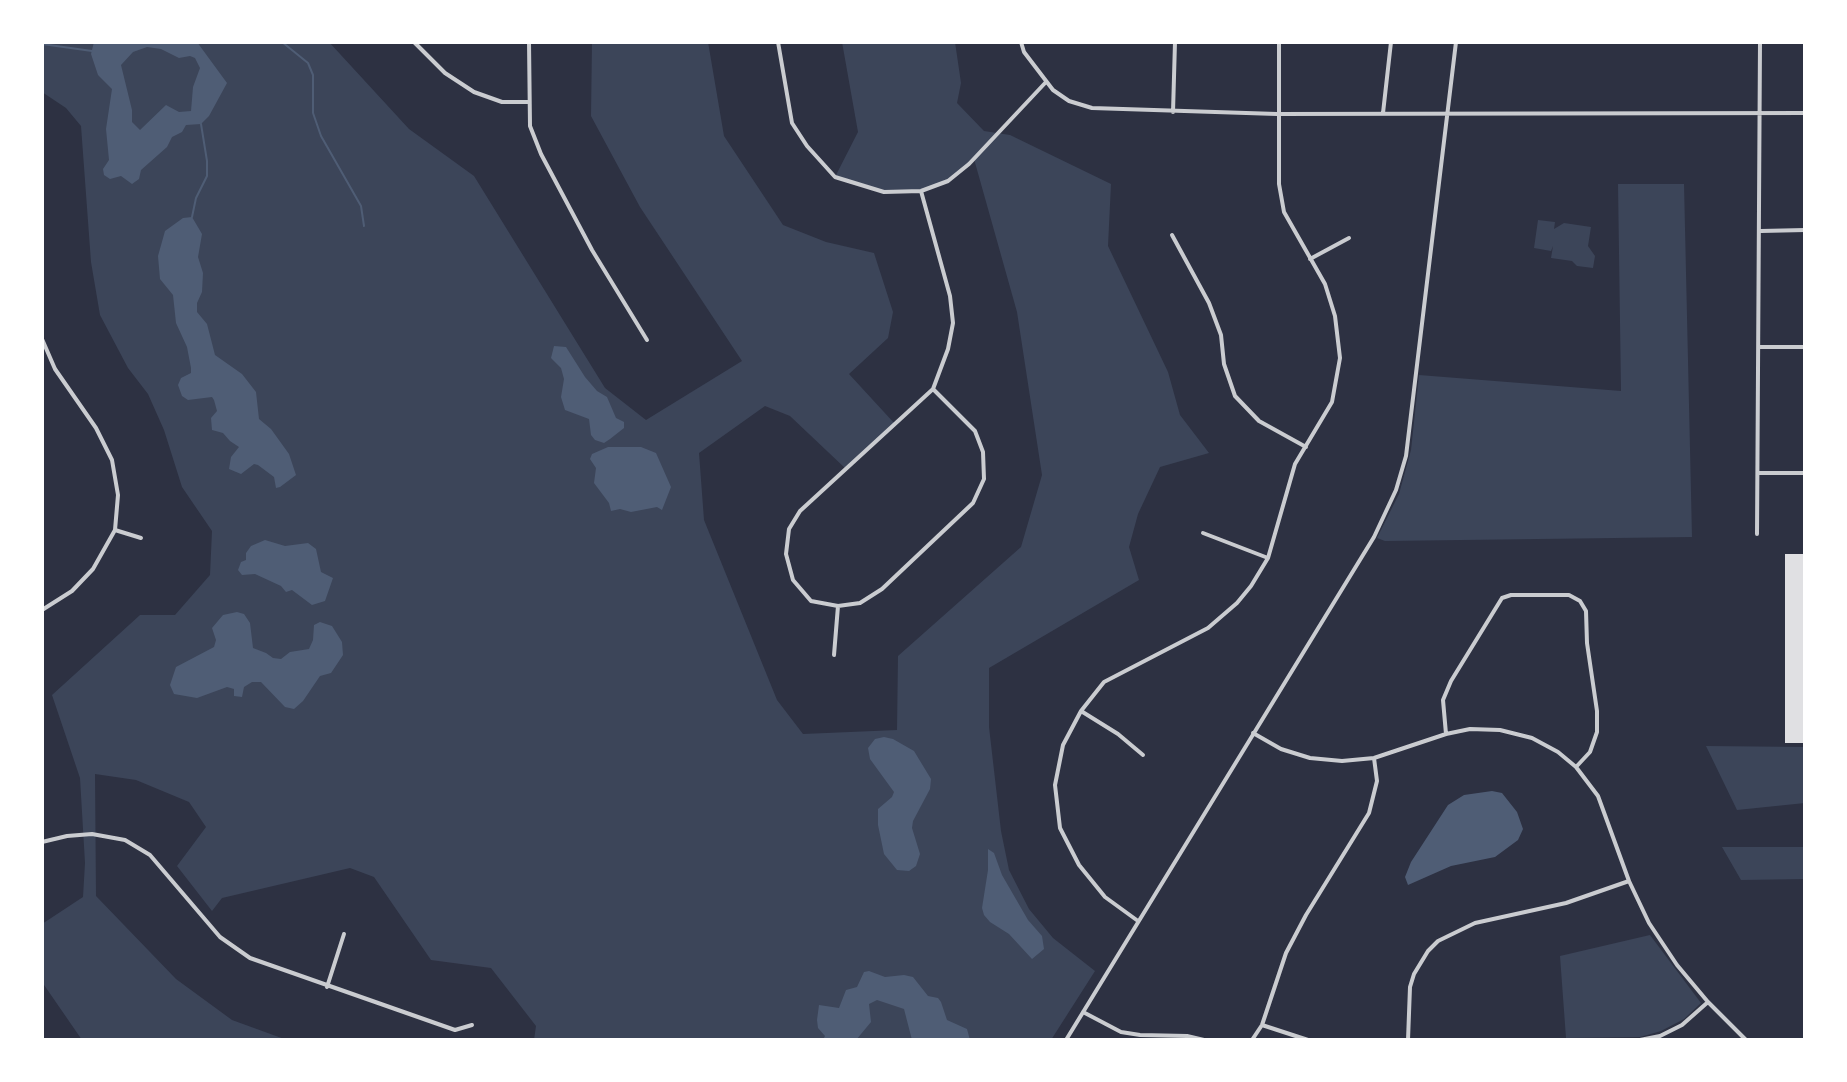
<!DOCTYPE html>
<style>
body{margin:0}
#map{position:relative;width:1847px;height:1082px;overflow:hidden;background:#2d3142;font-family:"DejaVu Sans",sans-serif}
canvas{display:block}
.frame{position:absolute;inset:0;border:44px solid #fff;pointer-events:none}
</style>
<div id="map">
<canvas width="1847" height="1082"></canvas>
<div class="frame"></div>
</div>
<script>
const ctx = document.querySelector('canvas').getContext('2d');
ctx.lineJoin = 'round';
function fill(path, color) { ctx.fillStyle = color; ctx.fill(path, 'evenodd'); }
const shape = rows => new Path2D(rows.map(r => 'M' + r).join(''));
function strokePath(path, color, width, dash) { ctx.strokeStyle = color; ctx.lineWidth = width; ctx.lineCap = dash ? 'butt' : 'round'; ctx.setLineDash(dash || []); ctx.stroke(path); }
fill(shape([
 [42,42,329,42,409,129,474,176,605,388,646,420,742,361,640,207,591,116,592,42,708,42,724,136,783,225,826,242,874,253,893,312,888,338,849,374,895,424,846,469,790,416,765,406,699,453,704,520,777,700,803,734,897,730,898,656,1021,547,1042,475,1017,312,974,159,948,181,921,191,884,192,835,177,858,132,842,42,955,42,961,83,957,103,984,131,1010,135,1111,184,1108,246,1168,372,1180,415,1209,453,1160,467,1138,514,1129,547,1139,580,989,668,989,727,1001,831,1009,870,1029,909,1053,938,1095,971,1051,1040,534,1040,536,1026,491,968,431,960,374,877,350,868,222,898,212,911,177,866,206,827,189,802,136,780,95,774,96,896,176,979,232,1020,287,1040,82,1040,42,982,42,924,83,897,85,863,80,778,52,695,140,615,175,615,210,575,212,531,182,487,164,430,148,394,128,368,100,315,91,262,81,126,66,108,42,92],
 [1618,184,1684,184,1692,537,1385,541,1377,538,1399,494,1411,450,1419,375,1621,391],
 [1538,220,1555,222,1554,229,1564,223,1591,227,1588,246,1595,256,1593,268,1577,266,1572,261,1551,258,1553,246,1551,251,1534,248],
 [1706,746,1805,747,1805,803,1737,810],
 [1805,847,1805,879,1741,880,1722,847],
 [1650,935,1701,1003,1684,1019,1661,1031,1640,1037,1566,1038,1560,956]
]), '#3c4559');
fill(shape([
 [94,42,197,42,227,83,209,116,201,124,186,125,182,132,172,137,167,147,141,170,139,179,132,184,121,176,110,179,104,175,103,169,109,160,106,129,112,89,98,75,91,54],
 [147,47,161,49,179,58,190,56,195,58,200,68,193,87,191,111,179,112,166,105,140,130,132,122,132,110,121,65,133,52],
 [192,217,202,234,198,257,203,273,202,292,197,303,197,312,207,324,215,355,242,374,256,392,259,419,271,429,289,454,296,475,280,487,276,488,274,477,258,465,254,464,241,474,229,469,231,457,239,447,230,441,223,433,212,430,211,418,217,411,214,400,212,397,188,400,182,396,178,385,181,378,191,373,191,368,187,347,176,323,173,295,160,279,158,256,165,231,183,218],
 [554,346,566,347,585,377,597,391,607,397,616,418,624,422,624,428,610,439,604,443,595,440,591,435,589,419,565,410,561,397,564,379,561,368,551,358],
 [608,447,641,447,656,453,671,487,662,510,657,507,631,512,620,509,611,511,609,503,594,483,596,468,590,459,592,454],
 [265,540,285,546,308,543,316,549,321,572,333,578,325,601,312,605,292,590,286,592,281,586,255,574,242,575,238,570,241,562,246,560,246,553,251,546],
 [237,612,244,614,250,623,253,648,266,653,273,658,281,659,290,652,309,649,313,640,314,625,320,622,332,626,342,642,343,655,331,673,320,676,303,701,294,709,285,707,261,682,252,682,244,687,242,697,234,696,234,689,227,687,197,698,174,694,170,685,176,667,214,647,216,640,212,628,223,615],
 [884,737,893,739,914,751,931,779,930,789,913,821,912,828,920,854,916,866,909,871,897,870,884,854,878,825,878,809,892,797,894,792,870,759,868,748,875,739],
 [1492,791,1502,793,1517,812,1523,829,1518,840,1495,857,1451,866,1408,885,1405,877,1411,862,1448,805,1464,795],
 [988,849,994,853,1002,875,1028,920,1042,936,1044,949,1032,959,1009,934,990,922,984,915,982,908,988,870],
 [869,971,885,977,904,975,913,977,928,996,938,998,941,1002,947,1020,967,1029,970,1040,912,1040,904,1009,877,1000,869,1004,871,1022,856,1040,823,1040,825,1036,818,1028,817,1020,819,1005,839,1008,846,990,857,987,864,972]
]), '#4f5d75');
strokePath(shape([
 [282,42,308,63,313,75,313,113,321,136,361,206,364,226],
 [42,44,92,51],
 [192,217,196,198,207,176,207,161,201,124]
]), '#4f5d75', 2);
fill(shape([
 [1785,554,1805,554,1805,743,1785,743]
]), '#e0e0e3');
strokePath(shape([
 [414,42,445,73,474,92,502,102,529,102],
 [529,42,530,126,541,154,592,250,647,340],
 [778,42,792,123,807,146,835,177,884,192,921,191,948,181,969,164,1046,82],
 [1021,42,1024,52,1053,90,1069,101,1092,108,1277,114,1805,113],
 [1173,112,1175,42],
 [1383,113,1391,42],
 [921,191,950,296,953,323,948,349,933,389,800,511,789,529,786,554,793,580,811,601,838,606,860,603,882,589,973,503,984,479,983,452,975,431,933,389],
 [1761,231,1805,230],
 [1172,235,1209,303,1221,335,1224,364,1235,396,1259,421,1306,447],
 [1310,259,1349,238],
 [42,339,55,369,96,428,112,460,118,495,115,530,93,569,72,591,42,610],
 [1759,347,1805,347],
 [1758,473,1805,473],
 [115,530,141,538],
 [1203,533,1268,558],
 [1757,534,1760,42],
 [834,655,838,606],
 [1081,711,1118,734,1143,755],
 [1253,733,1281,749,1310,758,1342,761,1374,758,1446,734,1470,729,1500,730,1532,738,1558,752,1576,767,1598,796,1629,881,1649,923,1677,965,1708,1002,1746,1040],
 [1446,734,1443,700,1451,681,1502,598,1511,595,1569,595,1580,601,1586,611,1587,643,1597,711,1597,732,1590,752,1576,767],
 [42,842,67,836,92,834,125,840,150,855,220,937,250,958,455,1030,472,1025],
 [1138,921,1105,897,1079,865,1060,828,1055,785,1063,745,1081,711,1104,682,1208,628,1237,603,1251,586,1268,558,1295,464,1332,402,1340,358,1335,316,1325,284,1284,212,1279,184,1279,42],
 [327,987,344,934],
 [1083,1012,1121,1032,1140,1035,1187,1036,1204,1040],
 [1262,1025,1308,1040],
 [1066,1040,1374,537,1396,490,1406,456,1456,42],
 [1252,1040,1262,1025,1286,953,1306,915,1369,813,1377,781,1374,758],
 [1408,1040,1410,987,1414,974,1428,951,1438,941,1475,923,1566,903,1629,881],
 [1640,1040,1660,1036,1682,1025,1708,1002]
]), '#caccd0', 4);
</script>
